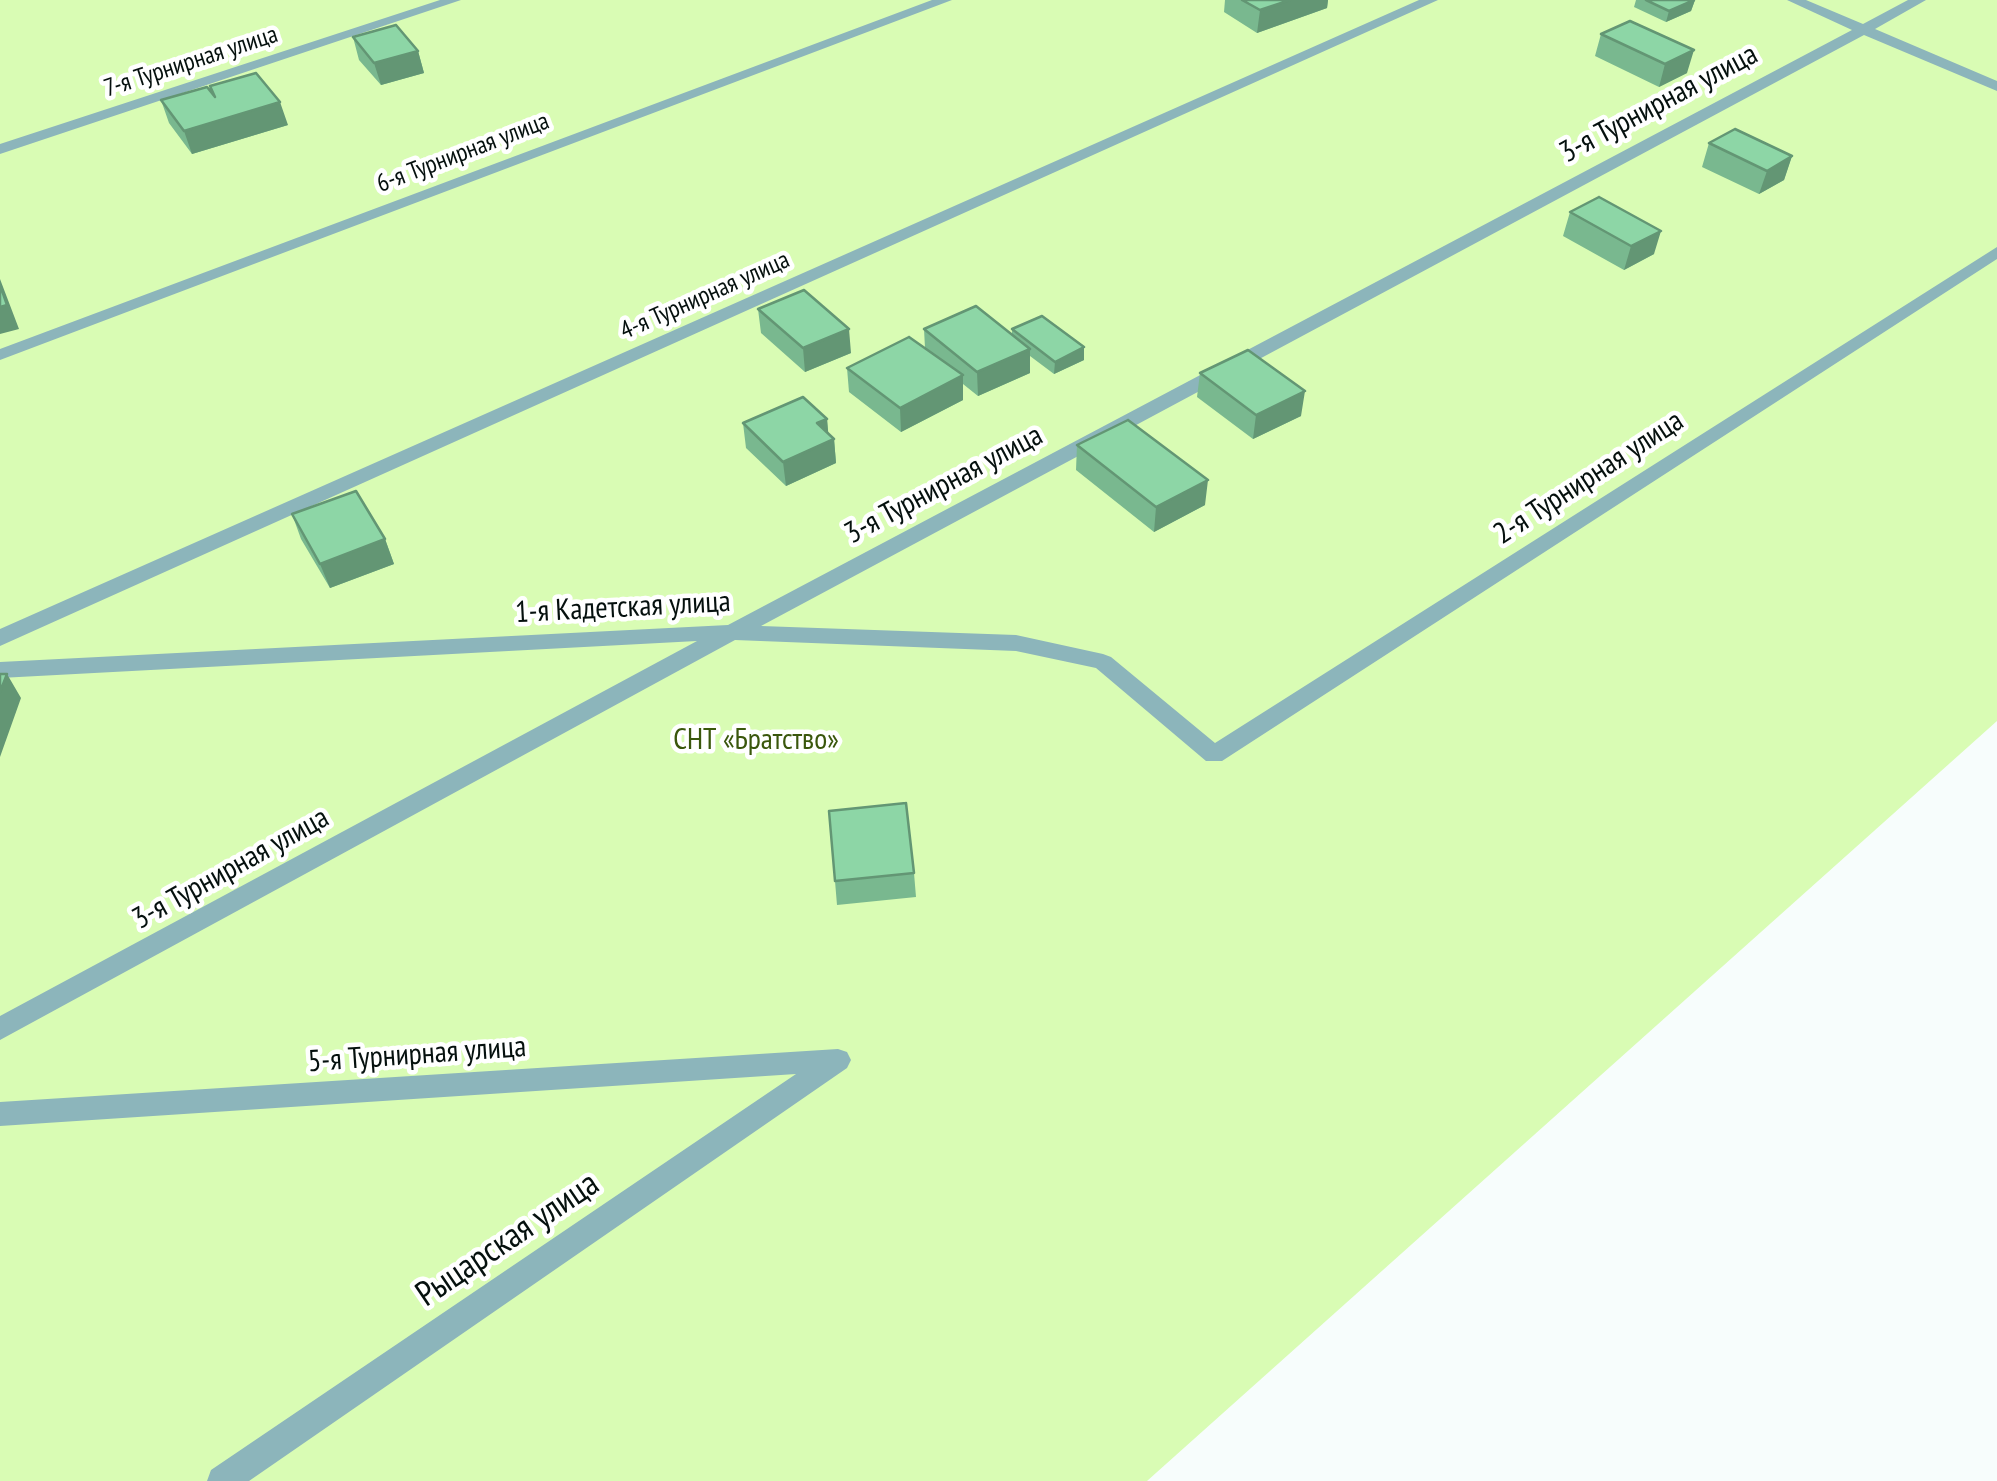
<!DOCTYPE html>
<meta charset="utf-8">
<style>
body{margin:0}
canvas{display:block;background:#f7fdfc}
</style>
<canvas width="1997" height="1481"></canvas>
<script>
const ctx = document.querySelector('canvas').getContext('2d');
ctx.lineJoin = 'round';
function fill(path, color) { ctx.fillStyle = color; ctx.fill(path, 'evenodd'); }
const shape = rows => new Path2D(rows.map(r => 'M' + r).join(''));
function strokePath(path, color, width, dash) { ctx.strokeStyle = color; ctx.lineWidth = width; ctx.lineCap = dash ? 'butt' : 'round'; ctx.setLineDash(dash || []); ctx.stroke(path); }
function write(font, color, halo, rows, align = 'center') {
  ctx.font = font + ' "PT Sans Narrow",sans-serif'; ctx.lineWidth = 9; ctx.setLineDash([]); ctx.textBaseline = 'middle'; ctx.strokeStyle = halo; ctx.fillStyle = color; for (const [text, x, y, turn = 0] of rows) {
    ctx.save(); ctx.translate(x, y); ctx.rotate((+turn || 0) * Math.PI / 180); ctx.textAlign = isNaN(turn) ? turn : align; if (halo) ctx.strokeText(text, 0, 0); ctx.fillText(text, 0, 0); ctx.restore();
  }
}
fill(shape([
 [0,0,1997,0,1997,721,1147,1481,0,1481]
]), '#d9fcb4');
fill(shape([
 [440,0,461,0,0,154,0,144,440,0],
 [932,0,952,0,0,360,0,349,932,0],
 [1419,0,1438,0,0,646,0,629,1419,0],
 [1787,0,1806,0,1863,24,1908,0,1926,0,1875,29,1997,81,1997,91,1864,35,761,626,1016,635,1103,654,1111,657,1215,743,1997,247,1997,259,1222,761,1206,761,1096,668,1016,651,735,640,0,1040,0,1016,697,641,0,678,0,662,728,625,1852,30,1787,0],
 [838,1049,847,1052,851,1060,847,1068,249,1481,207,1481,211,1470,796,1074,0,1126,0,1102,838,1049]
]), '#8cb5bb');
fill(shape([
 [1225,0,1328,0,1327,8,1257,33,1224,12],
 [1636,0,1695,0,1691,11,1666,22,1634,7],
 [1601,34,1687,73,1659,87,1595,56],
 [353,37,418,51,424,73,381,85,359,60],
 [212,92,288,125,192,154,169,123,161,100],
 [1709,143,1792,156,1784,180,1759,194,1702,167],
 [1570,212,1654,254,1624,270,1563,236],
 [758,309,851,353,805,372,761,333],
 [924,329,1012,334,1012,329,1084,360,1054,374,1030,356,1030,373,978,396,963,384,963,400,901,432,849,392,847,368,925,348],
 [1200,373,1301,416,1253,439,1197,397],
 [827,419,828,433,834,439,836,463,786,486,746,448,743,423],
 [1077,445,1205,505,1154,532,1076,470],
 [292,514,385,539,394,564,330,588,301,539],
 [914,873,916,897,837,905,835,881]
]), '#79b88f');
fill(shape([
 [1290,0,1328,0,1327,8,1257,33,1260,10],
 [1695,0,1691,11,1666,22,1669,11],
 [1694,50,1687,73,1659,87,1665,64],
 [418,51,424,73,381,85,374,63],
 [280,102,288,125,192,154,184,131],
 [1792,156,1784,180,1759,194,1767,171],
 [1661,231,1654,254,1624,270,1631,246],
 [0,279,19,329,0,334],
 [849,329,851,353,805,372,803,348],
 [1084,347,1084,360,1054,374,1055,362],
 [1030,349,1030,373,978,396,977,372],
 [963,375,963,400,901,432,900,408],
 [1305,391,1301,416,1253,439,1256,415],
 [827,419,829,441,834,439,836,463,786,486,783,462,817,423],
 [1208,480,1205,505,1154,532,1156,507],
 [385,539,394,564,330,588,320,564],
 [7,674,21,698,0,757,0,692]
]), '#639674');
const building = shape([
 [1242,0,1290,0,1260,10,1242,0],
 [1646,0,1694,0,1669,11,1646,0],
 [1630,21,1694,50,1665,64,1601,34,1630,21],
 [396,25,418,51,374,63,353,37,396,25],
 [256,73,280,102,184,131,161,100,207,87,215,97,210,86,256,73],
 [1735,129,1792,156,1767,171,1709,143,1735,129],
 [1599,197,1661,231,1631,246,1570,212,1599,197],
 [0,285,7,305,0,307,0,285],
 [804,290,849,329,803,348,758,309,804,290],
 [976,306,1030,349,977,372,924,329,976,306],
 [1042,316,1084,347,1055,362,1012,329,1042,316],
 [909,337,963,375,900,408,847,368,909,337],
 [1248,350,1305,391,1256,415,1200,373,1248,350],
 [803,397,827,419,817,423,834,439,783,462,743,423,803,397],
 [1128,420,1208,480,1156,507,1077,445,1128,420],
 [356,491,385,539,320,564,292,514,356,491],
 [0,674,7,674,0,692,0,674],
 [906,803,914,873,835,881,829,811,906,803]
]);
fill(building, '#8dd6a6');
strokePath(building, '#639674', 2.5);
write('25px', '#05100e', '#fff', [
 ["7-я Турнирная улица",191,62,-18],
 ["6-я Турнирная улица",463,153,-21],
 ["4-я Турнирная улица",705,296,-24]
]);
write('30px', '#05100e', '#fff', [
 ["3-я Турнирная улица",1659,104,-28],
 ["2-я Турнирная улица",1589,478,-33],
 ["3-я Турнирная улица",944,485,-28],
 ["1-я Кадетская улица",623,608,-3],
 ["3-я Турнирная улица",231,869,-29],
 ["5-я Турнирная улица",417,1055,-4]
]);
write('30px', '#3a570c', '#fff', [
 ["СНТ «Братство»",756,740]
]);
write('35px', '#05100e', '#fff', [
 ["Рыцарская улица",508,1240,-34]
]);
</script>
